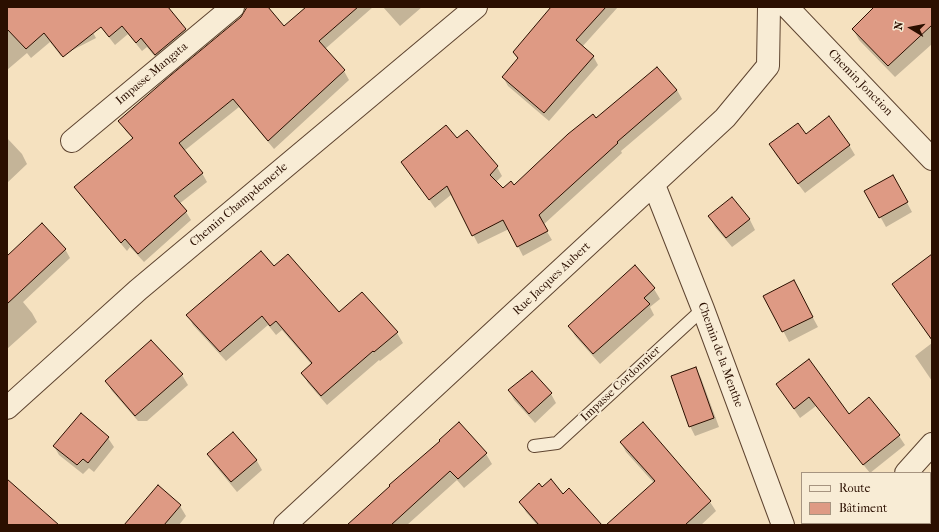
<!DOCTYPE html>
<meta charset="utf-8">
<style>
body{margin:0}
#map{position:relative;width:939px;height:532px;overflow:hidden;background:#f5e1bf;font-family:"IM FELL French Canon",serif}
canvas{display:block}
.frame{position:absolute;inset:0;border:8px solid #2b0f00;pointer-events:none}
.legend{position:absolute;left:801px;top:472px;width:130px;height:52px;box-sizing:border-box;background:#f8ecd5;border:1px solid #a69480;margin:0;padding:5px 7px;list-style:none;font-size:12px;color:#2b0f00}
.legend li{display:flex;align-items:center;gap:8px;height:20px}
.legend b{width:20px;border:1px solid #a69480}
.north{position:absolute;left:891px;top:8px;width:40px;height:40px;-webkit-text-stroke:3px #f8ecd5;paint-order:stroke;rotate:280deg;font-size:11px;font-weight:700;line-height:16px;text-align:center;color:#2b0f00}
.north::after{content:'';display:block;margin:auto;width:14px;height:18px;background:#2b0f00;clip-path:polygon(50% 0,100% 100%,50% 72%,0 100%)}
</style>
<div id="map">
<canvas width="939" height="532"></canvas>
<div class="frame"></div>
<ul class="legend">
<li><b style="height:5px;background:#f8ecd5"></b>Route</li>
<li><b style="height:11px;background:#de9a84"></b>Bâtiment</li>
</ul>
<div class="north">N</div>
</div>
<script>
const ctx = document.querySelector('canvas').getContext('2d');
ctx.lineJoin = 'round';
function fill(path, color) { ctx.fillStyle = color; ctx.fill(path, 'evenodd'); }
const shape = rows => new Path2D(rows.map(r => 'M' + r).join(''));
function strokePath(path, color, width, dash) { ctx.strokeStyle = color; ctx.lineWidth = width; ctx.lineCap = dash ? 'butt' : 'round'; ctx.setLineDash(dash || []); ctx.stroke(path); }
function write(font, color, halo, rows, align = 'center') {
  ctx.font = font + ' "IM FELL French Canon",serif'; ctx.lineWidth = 3.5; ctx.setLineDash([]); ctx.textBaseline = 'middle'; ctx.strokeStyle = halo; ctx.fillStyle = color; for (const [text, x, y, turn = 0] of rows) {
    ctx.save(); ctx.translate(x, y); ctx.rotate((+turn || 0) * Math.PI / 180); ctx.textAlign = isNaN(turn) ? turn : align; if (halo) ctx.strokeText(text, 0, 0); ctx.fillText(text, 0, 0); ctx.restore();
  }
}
fill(shape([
 [7,7,71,7,91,29,96,38,61,56,50,42,31,58,27,53,7,70],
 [99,7,167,7,186,30,191,39,161,64,147,47,142,51,128,34,115,45,97,22],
 [246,7,266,7,284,27,307,7,373,7,325,49,344,71,349,80,274,149,239,107,184,151,202,173,207,182,179,204,186,212,191,220,144,262,130,247,127,251,81,196,76,187,133,139,125,130,120,122,242,17,246,12],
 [383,7,422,7,400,26],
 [553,7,618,7,582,47,593,56,598,65,549,121,508,86,503,77,518,60,514,52],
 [876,7,932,7,932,44,895,77,859,40,853,29],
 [677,90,682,99,621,151,622,153,543,225,552,240,523,256,509,229,478,244,452,194,435,208,403,162,457,140,497,167,502,176,496,182,503,189,514,186,596,120],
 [7,138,22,154,27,164,7,183],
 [770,145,849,145,855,155,805,193,776,155],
 [898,186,912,212,886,227,866,191],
 [732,198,750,220,755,230,732,247,715,227,710,217],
 [65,249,70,258,23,302,32,313,37,322,7,349,7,262],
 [932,263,932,341,893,284],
 [273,267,339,314,397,333,403,343,380,361,379,360,327,405,308,383,302,373,312,365,282,330,276,335,268,325,226,361,193,325,188,315],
 [635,267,654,289,660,299,650,307,654,315,600,364,575,336,569,326],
 [799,292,818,327,789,342,765,296],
 [932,343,932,381,915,356],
 [809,361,849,415,869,399,899,436,905,445,870,473,816,406,800,418,777,384],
 [696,369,701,378,719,427,695,436,690,426],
 [182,375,188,385,147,421,138,421,112,391,106,381],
 [509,390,551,394,556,403,535,423,514,400],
 [459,423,486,454,492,464,464,488,457,480,407,525,349,525],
 [643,423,710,502,716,511,701,525,608,525,654,483,626,452,621,442],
 [233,433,257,461,262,470,237,492,214,464,208,454],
 [108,438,114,447,94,472,89,468,83,474,59,455,54,446],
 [158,487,180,506,186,516,179,525,133,525],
 [520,502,567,525,537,525,526,512]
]), '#0003');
const building = shape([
 [7,7,168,7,186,29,155,55,141,38,136,43,122,26,109,37,101,27,63,57,44,33,26,49,7,29,7,7],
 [247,7,268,7,284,26,306,7,358,7,319,41,345,70,268,141,233,99,179,143,203,173,174,196,187,211,138,254,125,239,121,243,74,187,133,138,118,121,171,75,241,17,247,7],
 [551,7,606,7,576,40,594,56,544,113,502,77,518,58,513,52,551,7],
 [874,7,932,7,932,25,888,66,852,29,874,7],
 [657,67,677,90,617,142,618,143,539,215,548,231,517,247,503,220,472,236,447,186,429,200,401,162,446,125,457,138,467,130,498,166,490,175,503,188,511,181,514,185,568,134,593,114,596,118,657,67],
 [829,116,850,145,798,184,769,144,798,123,806,134,829,116],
 [893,175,908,202,879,218,864,191,893,175],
 [732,197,750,219,726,238,708,216,732,197],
 [42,223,66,249,7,304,7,256,42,223],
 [261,251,274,266,288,254,339,312,362,292,398,332,374,352,373,351,321,396,301,373,312,363,276,321,270,326,262,316,220,352,186,315,261,251],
 [932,254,932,340,892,284,932,254],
 [635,265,655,288,644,298,650,304,593,354,568,326,635,265],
 [794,280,813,317,782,332,763,296,794,280],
 [151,340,183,374,135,416,105,381,151,340],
 [809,359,849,414,869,397,900,435,863,465,809,397,794,409,776,384,809,359],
 [696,367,714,418,689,427,671,376,696,367],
 [532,371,552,393,529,414,508,390,532,371],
 [81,413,109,437,88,463,83,459,77,465,53,446,81,413],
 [459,422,487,453,458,479,450,471,391,525,347,525,390,486,389,485,440,441,439,440,459,422],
 [643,422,711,501,685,525,606,525,655,481,620,442,643,422],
 [233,432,257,460,231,482,207,454,233,432],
 [7,479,59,525,7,525,7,479],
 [551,479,563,494,569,488,602,525,539,525,519,502,539,483,542,487,551,479],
 [158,485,181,505,164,525,124,525,158,485]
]);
fill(building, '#de9a84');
strokePath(building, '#2b0f00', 1);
const lane = shape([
 [534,446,557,443,703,309]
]);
const street = shape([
 [787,7,932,159],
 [72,141,233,7],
 [654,185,703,309,783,525],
 [7,408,138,290,476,7],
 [906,473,932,444],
 [926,523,928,525],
 [285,525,725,118,768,66,769,7],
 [860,525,861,523]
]);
strokePath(lane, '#5e4430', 14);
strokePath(street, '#5e4430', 24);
strokePath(lane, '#f8ecd5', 12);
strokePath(street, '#f8ecd5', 22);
write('12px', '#2b0f00', '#f8ecd5', [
 ["Impasse Mangata",152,74,-40],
 ["Chemin Jonction",860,83,46],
 ["Chemin Champdemerle",239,205,-40],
 ["Rue Jacques Aubert",552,279,-43],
 ["Chemin de la Menthe",720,355,70],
 ["Impasse Cordonnier",621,384,-43]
]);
</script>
